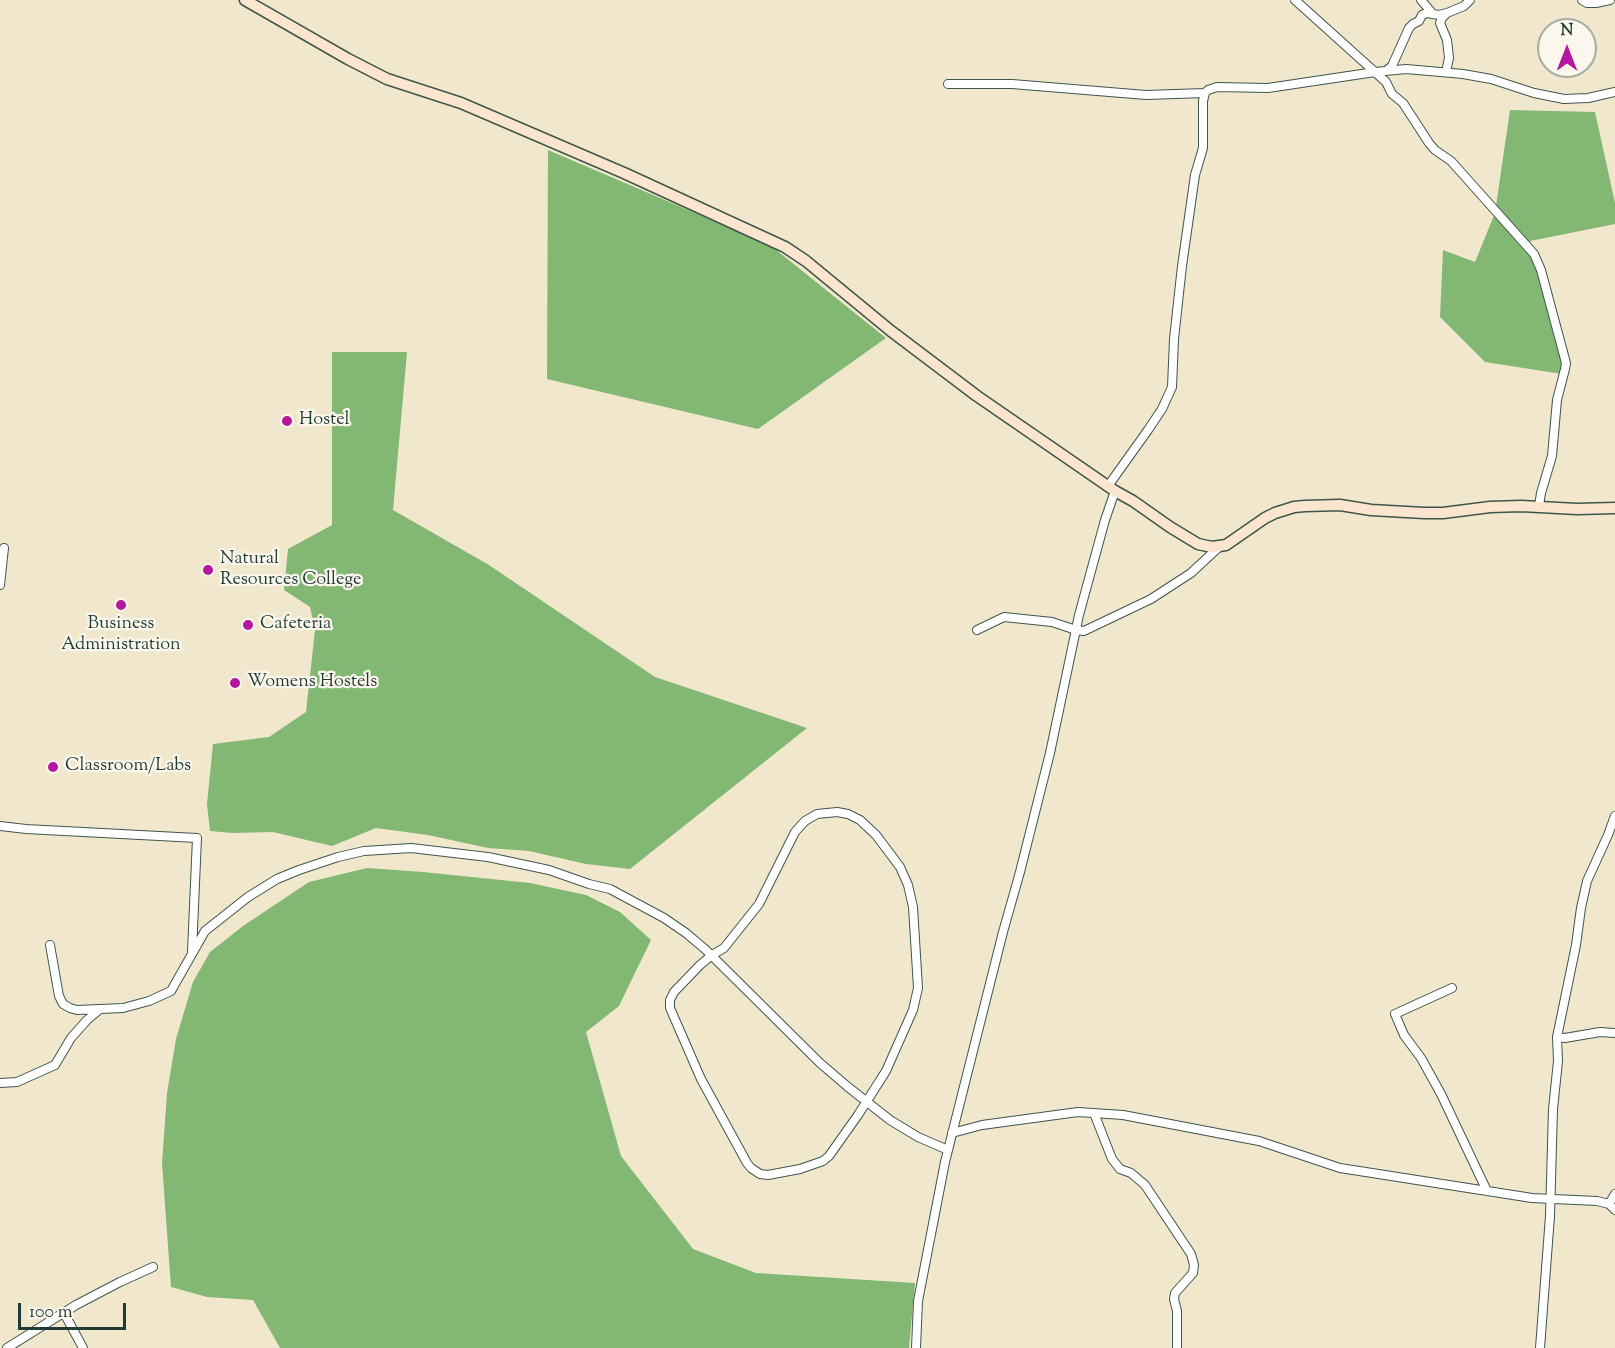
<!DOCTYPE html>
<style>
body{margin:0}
#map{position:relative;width:1615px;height:1348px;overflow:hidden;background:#f1e7cd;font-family:"Sorts Mill Goudy",serif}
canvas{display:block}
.north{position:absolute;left:1537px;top:18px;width:60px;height:60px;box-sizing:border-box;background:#fbf7ec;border:2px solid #a3ada2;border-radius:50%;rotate:0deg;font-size:16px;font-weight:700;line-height:24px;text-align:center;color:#1f3d34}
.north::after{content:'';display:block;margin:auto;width:21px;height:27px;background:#b5179e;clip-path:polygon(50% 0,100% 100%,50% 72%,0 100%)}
.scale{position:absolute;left:18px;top:1303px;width:108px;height:27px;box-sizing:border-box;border:3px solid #1f3d34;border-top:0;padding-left:8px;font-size:18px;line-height:21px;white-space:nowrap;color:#1f3d34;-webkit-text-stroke:4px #fbf7ec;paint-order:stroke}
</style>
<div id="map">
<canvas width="1615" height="1348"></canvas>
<div class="north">N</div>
<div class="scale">100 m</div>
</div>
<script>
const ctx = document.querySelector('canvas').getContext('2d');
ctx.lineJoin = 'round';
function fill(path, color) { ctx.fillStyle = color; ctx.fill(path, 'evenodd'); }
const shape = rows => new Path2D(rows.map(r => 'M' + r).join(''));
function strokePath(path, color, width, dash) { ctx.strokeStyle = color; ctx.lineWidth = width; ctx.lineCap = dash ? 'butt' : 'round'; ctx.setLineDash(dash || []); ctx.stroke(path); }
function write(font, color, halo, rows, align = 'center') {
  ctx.font = font + ' "Sorts Mill Goudy",serif'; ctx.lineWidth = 4.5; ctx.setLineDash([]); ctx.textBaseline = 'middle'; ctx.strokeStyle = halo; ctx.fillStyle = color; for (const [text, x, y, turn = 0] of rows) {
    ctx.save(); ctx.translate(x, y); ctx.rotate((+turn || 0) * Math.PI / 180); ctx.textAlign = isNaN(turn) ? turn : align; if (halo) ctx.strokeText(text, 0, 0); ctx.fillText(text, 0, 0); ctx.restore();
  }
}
fill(shape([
 [1510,110,1595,112,1615,203,1615,224,1530,241,1560,332,1562,374,1485,362,1440,317,1443,250,1475,262,1495,213],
 [548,150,770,245,886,338,758,429,547,379],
 [332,352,407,352,393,510,489,565,655,677,807,728,630,869,586,864,529,851,488,848,428,835,376,828,332,846,273,832,232,833,210,831,207,804,213,744,269,737,306,712,315,630,310,607,284,590,288,549,332,525],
 [367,868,423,872,530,883,586,895,620,912,651,940,619,1006,586,1032,621,1156,693,1249,756,1273,915,1283,909,1348,280,1348,253,1300,207,1297,171,1287,162,1163,167,1093,176,1039,193,982,210,952,243,926,309,882]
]), '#83b874');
const street = shape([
 [1295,0,1386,82,1392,94,1403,103,1429,143,1435,150,1451,161,1534,254,1541,270,1566,363,1565,369,1557,400,1552,456,1541,493,1539,506],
 [1421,0,1433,14],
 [1582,0,1587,3,1596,3,1610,0],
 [1446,14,1442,18,1440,23,1447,40,1449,58,1446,72],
 [1387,70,1392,66,1409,28,1413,24,1419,21,1422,15,1427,13,1439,15,1447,13,1464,6,1470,0],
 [948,84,1012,84,1146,95,1205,93],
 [1108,486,1148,430,1162,409,1172,387,1174,339,1182,266,1195,175,1203,148,1203,101,1205,93,1208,90,1217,87,1268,88,1375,72,1406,69,1463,74,1491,79,1534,93,1564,99,1588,98,1615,92],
 [0,585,4,548],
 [977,630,1004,617,1052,622,1076,630,1084,631,1151,599,1191,573,1219,547],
 [837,812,848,814,860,820,876,835,900,867,908,885,913,907,918,988,913,1010,886,1071,858,1115,829,1156,823,1161,800,1169,768,1175,760,1174,751,1168,747,1163,701,1079,670,1008,670,1000,674,992,700,965,712,955,724,948,759,904,795,832,805,821,817,814,837,812],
 [0,826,26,829,197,838,192,952],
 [50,945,59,996,63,1004,70,1008,77,1010,123,1008,149,1001,171,991,205,931,248,897,277,879,299,870,338,857,364,851,411,848,488,857,549,870,589,884,610,889,664,918,686,933,706,950,820,1063,848,1087,890,1120,918,1137,948,1150],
 [1452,988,1395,1014,1404,1035,1421,1058,1441,1094,1487,1191],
 [1557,1037,1565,1038,1600,1032,1615,1033],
 [0,1083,17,1082,55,1065,71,1038,87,1020,99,1010],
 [1094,1113,1112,1159,1120,1169,1131,1173,1145,1185,1191,1254,1194,1265,1193,1273,1175,1293,1174,1299,1177,1311,1177,1348],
 [952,1133,982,1125,1078,1112,1123,1115,1259,1141,1340,1168,1532,1198,1597,1201,1609,1204,1615,1210],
 [1609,1204,1615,1194],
 [64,1313,83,1348],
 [7,1348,76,1305,120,1282,153,1267],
 [916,1348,918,1301,945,1162,1003,932,1020,872,1050,753,1079,615,1105,520,1115,491],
 [1540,1348,1550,1216,1553,1109,1558,1061,1557,1037,1576,945,1581,908,1587,881,1608,835,1615,816]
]);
const secondary = shape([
 [245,0,348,59,387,79,461,103,624,173,785,247,806,261,891,331,977,396,1115,491,1133,501,1170,527,1198,544,1212,547,1226,545,1265,518,1275,513,1294,507,1305,506,1340,505,1371,510,1424,513,1443,513,1490,507,1521,506,1577,509,1615,508]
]);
strokePath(street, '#3e564b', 10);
strokePath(secondary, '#3e564b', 13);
strokePath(street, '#fff', 8);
strokePath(secondary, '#fce5cf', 10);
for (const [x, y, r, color] of [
 [287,421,6,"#b5179e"],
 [208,570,6,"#b5179e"],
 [121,605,6,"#b5179e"],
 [248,625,6,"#b5179e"],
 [235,683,6,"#b5179e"],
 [53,767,6,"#b5179e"]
]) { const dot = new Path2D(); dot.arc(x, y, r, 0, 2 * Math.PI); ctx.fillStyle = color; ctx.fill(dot); strokePath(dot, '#fbf7ec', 2); }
write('18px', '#1f3d34', '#fbf7ec', [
 ["Hostel",299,421],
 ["Natural",220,560],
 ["Resources College",220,581],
 ["Business",121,625,"center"],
 ["Administration",121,646,"center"],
 ["Cafeteria",260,625],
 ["Womens Hostels",247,683],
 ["Classroom/Labs",65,767]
], 'left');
</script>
